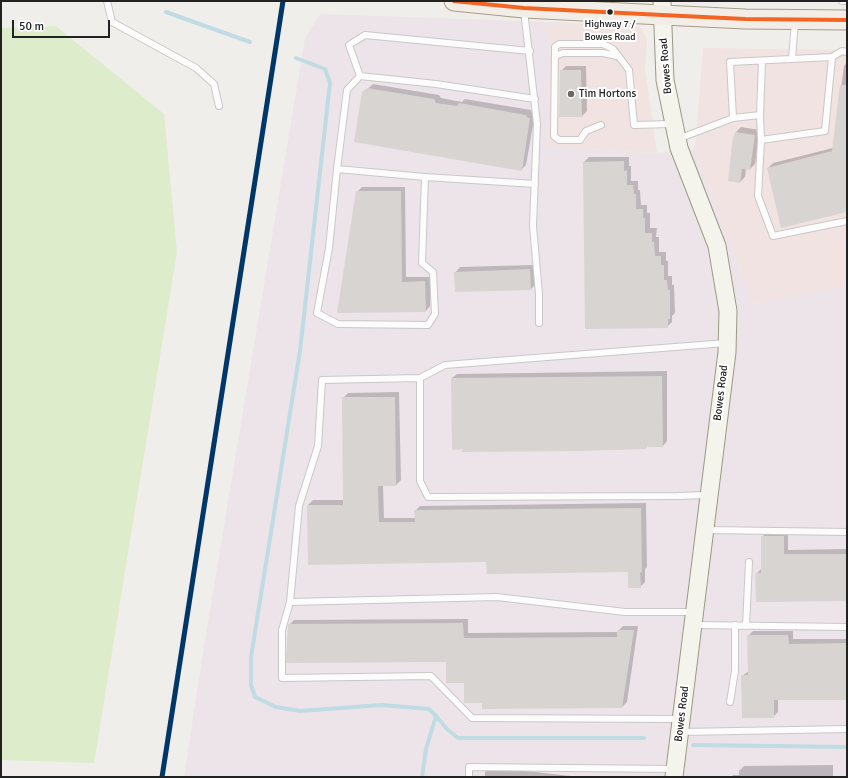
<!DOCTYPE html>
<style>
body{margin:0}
#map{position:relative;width:848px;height:778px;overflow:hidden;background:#f0eeeb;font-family:Signika,sans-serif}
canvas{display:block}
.frame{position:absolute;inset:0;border:2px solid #222;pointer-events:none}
.scale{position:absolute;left:12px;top:20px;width:98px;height:18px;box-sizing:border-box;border:2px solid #222;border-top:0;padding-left:5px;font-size:12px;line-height:14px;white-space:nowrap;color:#222;-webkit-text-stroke:3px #fff;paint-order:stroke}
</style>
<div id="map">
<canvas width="848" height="778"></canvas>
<div class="frame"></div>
<div class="scale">50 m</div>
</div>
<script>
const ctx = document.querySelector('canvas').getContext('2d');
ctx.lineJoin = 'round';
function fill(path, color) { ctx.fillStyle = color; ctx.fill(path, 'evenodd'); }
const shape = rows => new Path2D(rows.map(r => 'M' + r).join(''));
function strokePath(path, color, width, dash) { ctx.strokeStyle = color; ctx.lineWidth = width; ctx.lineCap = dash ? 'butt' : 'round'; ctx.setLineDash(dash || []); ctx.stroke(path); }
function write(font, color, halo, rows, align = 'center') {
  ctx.font = font + ' Signika,sans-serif'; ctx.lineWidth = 4; ctx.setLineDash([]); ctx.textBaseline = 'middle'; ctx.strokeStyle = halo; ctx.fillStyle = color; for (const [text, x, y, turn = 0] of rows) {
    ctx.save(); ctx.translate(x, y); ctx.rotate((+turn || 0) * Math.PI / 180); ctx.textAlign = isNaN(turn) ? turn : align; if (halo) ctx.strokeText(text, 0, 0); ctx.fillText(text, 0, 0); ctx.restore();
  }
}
fill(shape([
 [550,22,640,26,647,39,645,69,657,153,547,147],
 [703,48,847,50,847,286,753,304,695,149]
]), '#f1e3e1');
fill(shape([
 [320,14,550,22,547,147,657,153,695,149,753,304,847,286,847,777,184,777,204,646,305,38]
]), '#ede4e9');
fill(shape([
 [56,26,164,114,177,252,94,763,1,760,1,28]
]), '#ddeccb');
fill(shape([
 [847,62,847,210,768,168,773,163,833,148,844,66],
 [566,66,586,66,587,111,582,116,561,71],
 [373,84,439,95,441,98,462,102,465,99,531,110,532,113,535,114,526,165,521,170,363,93],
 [741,127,760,130,755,164,750,169,746,168,745,177,740,182,729,180,734,137,736,132],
 [589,157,629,157,629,166,631,166,631,181,638,181,638,190,640,190,641,205,647,205,647,213,650,213,650,228,657,228,656,237,659,237,659,252,666,252,666,261,668,261,668,276,672,276,672,285,674,285,675,313,672,316,672,322,667,327,584,162],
 [362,187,405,187,406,277,430,277,430,306,426,311,338,312,357,192],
 [535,265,536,284,531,289,456,272,460,267],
 [667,371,667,441,663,446,648,446,646,448,465,448,452,378,457,374],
 [399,392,401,480,396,485,383,485,384,518,416,518,415,511,420,506,646,503,647,567,645,569,645,582,640,587,628,571,487,561,308,505,313,500,344,500,343,398,348,393],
 [767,532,788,532,788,550,847,549,847,600,756,574,761,569,762,537],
 [468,619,468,633,618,632,618,631,623,626,638,626,627,702,622,707,483,702,447,661,289,625,294,620],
 [753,631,793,631,793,639,847,639,847,699,778,699,778,712,773,717,742,676,749,671,748,636],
 [833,765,833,777,731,777,733,775,739,775,739,771,744,766],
 [490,767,580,777,485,777,485,772]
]), '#0003');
strokePath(shape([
 [166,12,250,42],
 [296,58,325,69,330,83,300,351,251,657,251,685,255,697,276,707,300,711,382,705,429,709,436,716,447,729,458,738,644,738],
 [693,745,847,747],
 [422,777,426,749,436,716]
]), '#bfdbe3', 4);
fill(shape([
 [560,70,581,70,582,117,559,117],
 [840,85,847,85,847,212,781,228,767,168,832,151],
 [367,88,434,99,436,103,457,106,459,103,526,115,528,118,530,118,522,171,354,142,362,92],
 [735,132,755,135,750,170,742,169,740,183,728,181,733,136,734,137],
 [624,161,624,171,627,170,627,185,633,185,634,194,636,194,636,209,643,209,643,218,645,218,645,233,652,233,652,242,654,242,655,256,661,256,661,265,664,265,664,280,667,280,668,290,670,290,670,319,668,319,668,328,585,329,583,162],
 [356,191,401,191,402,282,425,281,426,312,337,313],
 [530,269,531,290,455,292,454,272],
 [662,376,663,447,646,447,646,449,578,451,461,452,463,449,452,450,451,378],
 [342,397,395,397,396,486,378,486,379,522,415,522,414,510,641,508,642,573,640,572,641,588,628,588,628,572,487,574,486,562,308,565,307,505,343,505],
 [761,536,784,536,784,554,847,554,847,601,756,602,755,573,761,573],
 [463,623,464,638,617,637,617,630,634,630,622,708,482,709,482,703,464,703,464,683,446,683,446,662,286,663,288,624],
 [747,635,788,635,789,644,847,643,847,700,774,700,774,718,742,718,741,675,748,675]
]), '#d7d4d2');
const lane = shape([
 [107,1,112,22,196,68,214,84,219,106],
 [842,1,847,1],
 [524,10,537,124,533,226,539,294,539,323],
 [555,56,563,53,603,53,617,56],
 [832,57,842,51,847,52],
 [792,58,795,22],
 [360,76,349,45,365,35,530,51],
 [760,115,762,61],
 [601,125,586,131,580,140,559,140,554,136,555,47,559,44,603,44,613,49,629,70,634,125,672,124],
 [678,139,733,118,760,115,761,140,825,131,832,57,730,62,733,118],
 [761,140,758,196,773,236,847,221],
 [337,169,425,177,422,263,433,272,435,314,428,325,338,324,317,313,329,248,337,169,347,90,360,76,436,84,535,99],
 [425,177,535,184],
 [420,378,322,380,318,446,299,506,290,602,497,597,625,612,693,612],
 [707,495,678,496,428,497,420,481,420,378,445,365,726,343],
 [707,530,847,532],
 [290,602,282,630,282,678,431,676,472,718,680,719],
 [695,625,847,627],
 [746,626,749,562],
 [730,702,735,671,735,625],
 [681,732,847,729],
 [469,777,469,767,673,769]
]);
const secondary = shape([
 [662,1,665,80,679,148,717,246,728,311,727,352,674,777]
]);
const primary = shape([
 [454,1,524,8,662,15,745,19,847,20]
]);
strokePath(lane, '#c9c8c7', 8);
strokePath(secondary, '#999a82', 19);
strokePath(primary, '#a79c86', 21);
strokePath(lane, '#fdfcfc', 6);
strokePath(secondary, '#f4f4ed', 17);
strokePath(primary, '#f3ede7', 19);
strokePath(shape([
 [454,1,524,8,662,15,745,19,847,20]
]), '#f26522', 4);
strokePath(shape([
 [162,777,283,1]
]), '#003768', 5);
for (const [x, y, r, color] of [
 [610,12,3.5,"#222"],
 [571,94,4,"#6a6968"]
]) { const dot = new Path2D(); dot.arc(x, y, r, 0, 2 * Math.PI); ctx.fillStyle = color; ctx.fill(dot); strokePath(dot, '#fff', 1.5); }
write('10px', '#222', '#fff', [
 ["Highway 7 /",610,24],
 ["Bowes Road",610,37]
]);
write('11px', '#222', '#fff', [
 ["Bowes Road",666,66,-95],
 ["Bowes Road",721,393,-83],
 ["Bowes Road",682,714,-83]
]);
write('11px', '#222', '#fff', [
 ["Tim Hortons",579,94]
], 'left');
</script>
